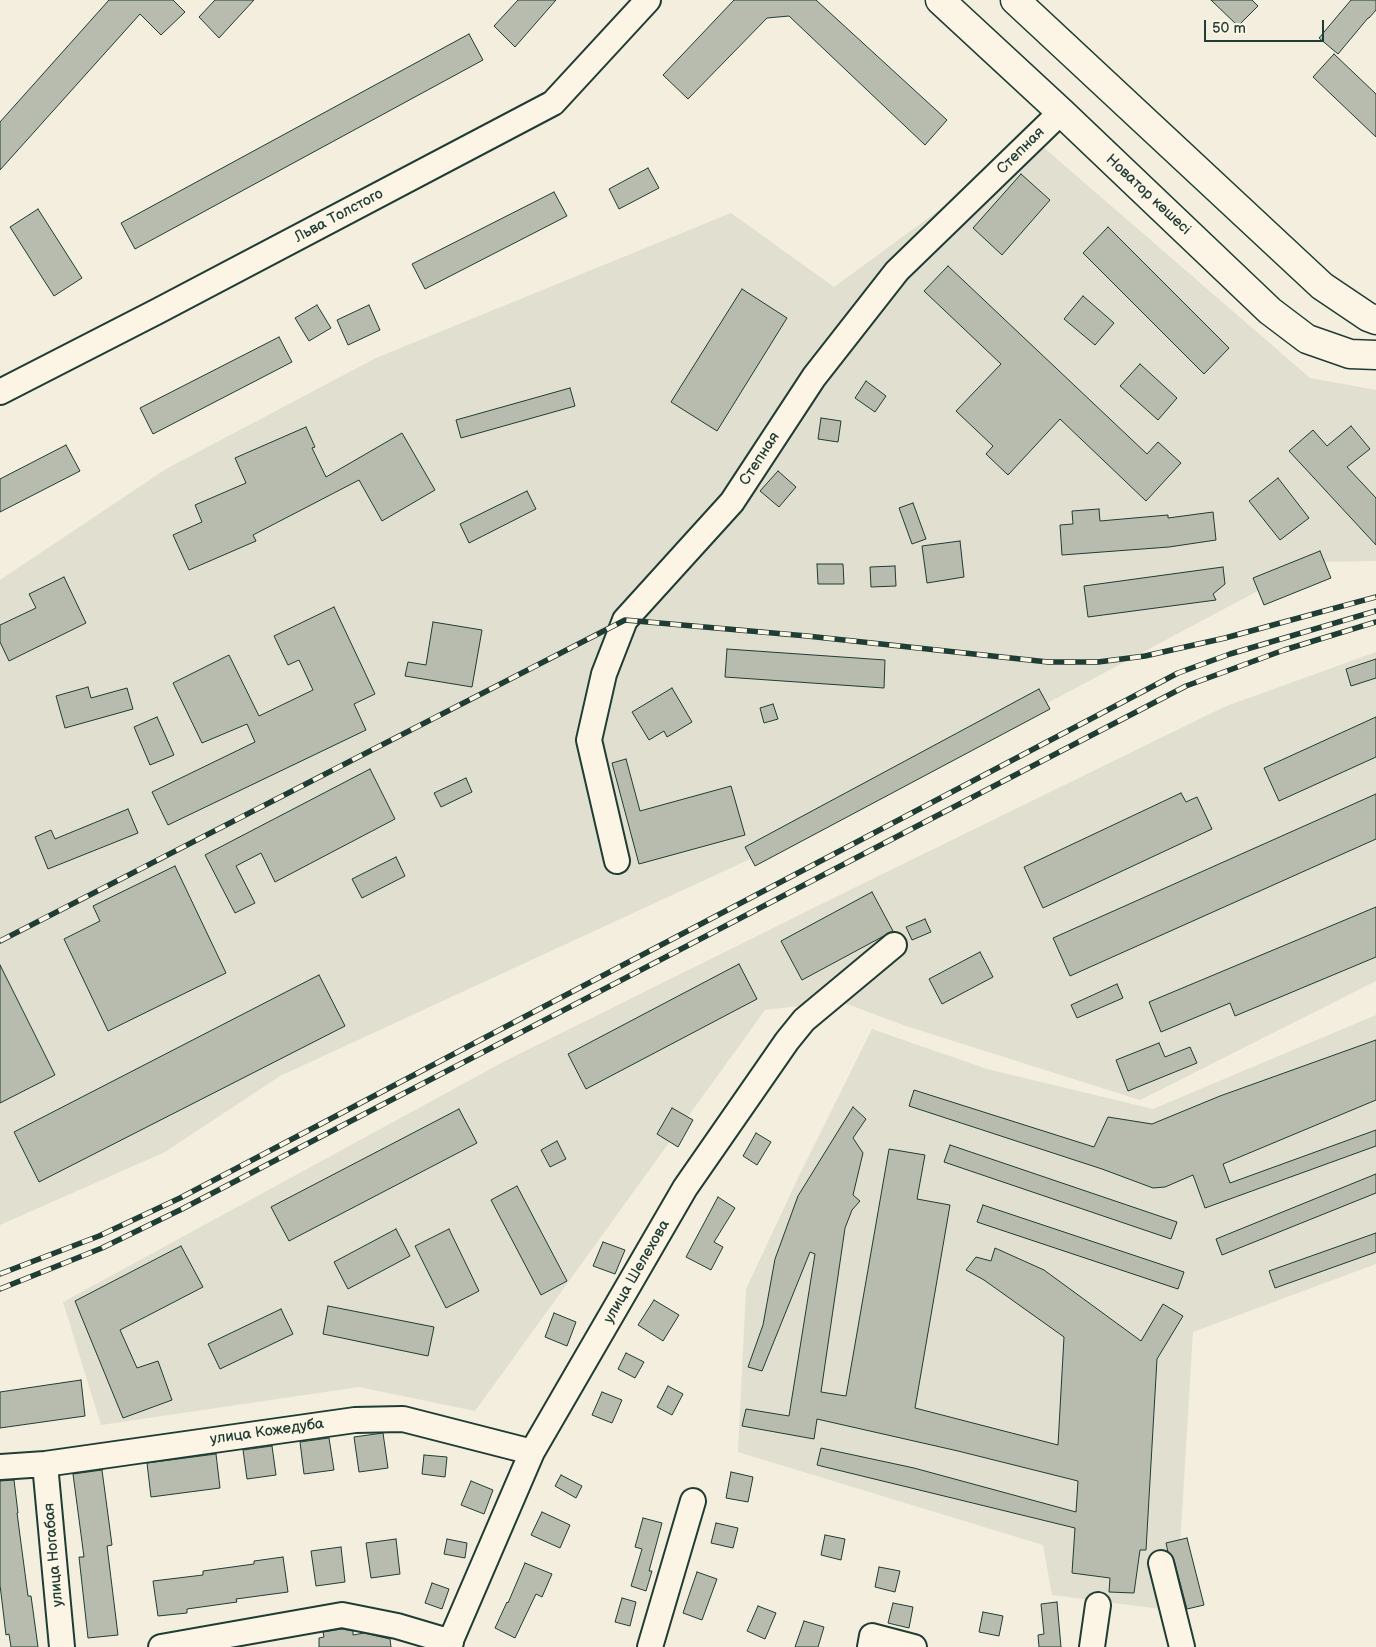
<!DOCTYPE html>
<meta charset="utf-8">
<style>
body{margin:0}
#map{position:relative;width:1376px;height:1647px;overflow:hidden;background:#f3eede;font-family:"Balsamiq Sans",sans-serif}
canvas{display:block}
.scale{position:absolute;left:1204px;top:20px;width:120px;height:22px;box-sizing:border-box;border:2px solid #1f3d34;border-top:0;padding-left:6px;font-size:15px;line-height:18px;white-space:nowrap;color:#1f3d34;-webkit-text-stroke:4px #fcf5e5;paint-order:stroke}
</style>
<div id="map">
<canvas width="1376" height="1647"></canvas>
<div class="scale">50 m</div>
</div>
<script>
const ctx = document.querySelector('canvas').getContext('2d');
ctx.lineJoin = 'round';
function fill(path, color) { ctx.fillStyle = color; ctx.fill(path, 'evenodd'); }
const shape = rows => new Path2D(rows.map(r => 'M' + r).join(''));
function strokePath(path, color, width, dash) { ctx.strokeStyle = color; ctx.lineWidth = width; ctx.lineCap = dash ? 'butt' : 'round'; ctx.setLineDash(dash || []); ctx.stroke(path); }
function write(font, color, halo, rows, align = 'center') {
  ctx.font = font + ' "Balsamiq Sans",sans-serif'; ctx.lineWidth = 4; ctx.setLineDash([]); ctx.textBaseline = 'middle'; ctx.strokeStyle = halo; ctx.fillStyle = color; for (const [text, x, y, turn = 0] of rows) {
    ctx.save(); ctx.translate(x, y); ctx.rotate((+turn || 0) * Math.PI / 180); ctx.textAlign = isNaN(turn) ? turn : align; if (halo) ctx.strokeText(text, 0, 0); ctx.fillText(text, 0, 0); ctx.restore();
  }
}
fill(shape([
 [1035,140,1310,378,1376,390,1376,561,1312,562,787,842,280,1076,165,1152,0,1225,0,580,166,469,376,358,731,213,834,287],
 [1376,652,1376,981,1140,1100,906,1026,839,1001,765,1010,475,1411,359,1387,101,1425,63,1302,505,1061,858,886,1224,707],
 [1376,1015,1376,1264,1193,1332,1176,1611,1052,1595,1043,1545,738,1452,746,1289,798,1178,872,1029,987,1069,1153,1109]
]), '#e1dfd0');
const building = shape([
 [109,0,173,0,185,12,161,35,140,14,0,170,0,122,109,0],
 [215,0,254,0,219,38,199,17,215,0],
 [518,0,556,0,515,47,494,26,518,0],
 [734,0,816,0,947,120,925,145,789,16,767,18,688,99,663,75,734,0],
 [1211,0,1252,0,1258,6,1238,26,1211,0],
 [1351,0,1376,0,1376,10,1369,18,1368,18,1338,54,1319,38,1351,0],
 [469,34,483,60,135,249,121,223,469,34],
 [1334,54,1376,94,1376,137,1313,77,1334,54],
 [648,168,659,188,619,209,609,189,648,168],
 [1021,174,1050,200,1002,255,973,228,1021,174],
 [554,192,567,216,425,289,412,264,554,192],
 [38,209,82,278,54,296,10,227,38,209],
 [1108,227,1229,348,1204,374,1083,253,1108,227],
 [948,266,1147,454,1158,442,1181,463,1146,501,1060,419,1008,475,986,454,993,446,956,411,1001,364,924,291,948,266],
 [742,289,787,318,717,431,671,402,742,289],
 [1083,296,1114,323,1095,345,1064,319,1083,296],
 [317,305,331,328,309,341,295,318,317,305],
 [369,305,380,330,348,345,337,320,369,305],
 [279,337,292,362,153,434,140,408,279,337],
 [1140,364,1177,398,1158,420,1120,386,1140,364],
 [866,381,886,396,875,412,855,398,866,381],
 [570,388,575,406,461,438,456,420,570,388],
 [821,418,841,421,838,442,818,439,821,418],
 [1351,426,1370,449,1347,467,1376,498,1376,545,1289,451,1313,430,1327,446,1351,426],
 [306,427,315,447,312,448,326,477,402,433,435,490,382,521,359,480,253,535,256,541,189,570,173,535,202,522,195,505,246,483,235,458,306,427],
 [66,445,80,471,0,512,0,479,66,445],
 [778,471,796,487,779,507,760,491,778,471],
 [1278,478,1309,518,1280,540,1249,501,1278,478],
 [527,491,536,509,469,543,460,524,527,491],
 [913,503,926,539,912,544,899,508,913,503],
 [1099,509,1100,521,1168,515,1168,518,1213,512,1216,540,1169,547,1062,555,1060,525,1073,524,1072,511,1099,509],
 [960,541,964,577,927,583,922,546,960,541],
 [1320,551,1331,578,1264,605,1253,578,1320,551],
 [817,564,843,564,844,584,818,584,817,564],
 [895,566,896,586,871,587,870,567,895,566],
 [1223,567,1225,584,1213,594,1216,600,1088,617,1084,586,1223,567],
 [64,577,86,623,9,661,0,642,0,625,36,608,29,594,64,577],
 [334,607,375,694,354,704,366,730,168,825,152,792,255,742,247,724,202,743,173,683,229,655,259,716,313,690,299,660,288,665,274,636,334,607],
 [433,622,482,630,472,687,405,676,408,662,426,665,433,622],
 [727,649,885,660,884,688,725,677,727,649],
 [1376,659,1376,678,1351,686,1346,669,1376,659],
 [88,687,91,698,127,688,133,709,65,728,56,696,88,687],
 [672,688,692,722,667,737,664,731,649,740,632,712,672,688],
 [1039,689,1050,709,755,866,745,847,1039,689],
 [773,704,778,719,764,723,760,708,773,704],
 [157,717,174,755,150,765,134,727,157,717],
 [1376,717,1376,757,1279,801,1264,768,1376,717],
 [626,759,640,811,731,786,745,835,639,864,612,763,626,759],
 [370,769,395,819,275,882,261,853,236,866,255,903,235,913,205,855,370,769],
 [466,778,472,792,441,807,434,793,466,778],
 [1181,793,1186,802,1197,797,1212,829,1043,908,1024,867,1181,793],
 [1376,794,1376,839,1070,976,1053,938,1376,794],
 [128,809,138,833,48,869,35,837,51,830,55,839,128,809],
 [396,857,405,876,362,898,352,879,396,857],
 [175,866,226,973,108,1031,64,939,100,921,93,906,175,866],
 [872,892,893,931,802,980,781,941,872,892],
 [1376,907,1376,957,1235,1016,1230,1003,1161,1032,1149,1002,1376,907],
 [925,919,931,932,912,940,906,927,925,919],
 [980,952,993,977,942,1004,929,979,980,952],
 [739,964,757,999,586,1089,568,1054,739,964],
 [0,965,55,1075,0,1103,0,965],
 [319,975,345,1026,39,1182,14,1132,319,975],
 [1117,984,1123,998,1077,1018,1071,1005,1117,984],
 [1376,1040,1376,1100,1223,1164,1230,1183,1376,1130,1376,1146,1205,1208,1193,1175,1165,1187,1153,1188,1102,1169,909,1106,914,1090,1094,1147,1108,1117,1152,1124,1220,1096,1376,1040],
 [1159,1043,1165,1057,1190,1047,1197,1063,1128,1091,1116,1060,1159,1043],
 [853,1107,866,1119,853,1138,863,1153,853,1195,860,1201,852,1210,845,1228,821,1392,846,1396,889,1149,925,1155,917,1199,950,1205,915,1408,1058,1445,1064,1337,984,1280,966,1270,976,1257,991,1261,995,1248,1044,1270,1141,1341,1163,1304,1183,1316,1157,1359,1146,1550,1140,1550,1134,1593,1109,1592,1110,1578,1072,1573,1075,1528,817,1465,821,1448,914,1468,1076,1512,1078,1481,958,1451,817,1419,814,1439,742,1426,746,1409,789,1416,815,1254,810,1252,762,1371,748,1367,763,1325,775,1259,798,1196,853,1107],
 [672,1108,693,1120,678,1147,657,1134,672,1108],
 [459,1109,477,1143,289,1241,271,1207,459,1109],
 [756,1133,771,1142,757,1165,743,1156,756,1133],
 [557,1141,566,1159,550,1167,541,1150,557,1141],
 [950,1145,1177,1222,1171,1239,944,1162,950,1145],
 [1376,1174,1376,1193,1222,1255,1216,1239,1376,1174],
 [517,1186,567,1281,541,1295,491,1200,517,1186],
 [718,1197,735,1208,714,1242,723,1247,711,1270,686,1257,718,1197],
 [983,1205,1184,1272,1178,1289,977,1222,983,1205],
 [396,1229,410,1256,348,1289,334,1262,396,1229],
 [449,1229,479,1291,446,1308,415,1246,449,1229],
 [1376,1233,1376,1252,1275,1288,1269,1271,1376,1233],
 [603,1242,625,1250,615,1274,593,1266,603,1242],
 [181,1246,203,1287,120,1330,137,1368,158,1361,172,1400,123,1418,75,1301,181,1246],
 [654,1300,679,1315,663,1341,638,1325,654,1300],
 [328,1306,434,1327,428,1356,323,1334,328,1306],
 [281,1309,293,1334,220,1369,208,1344,281,1309],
 [554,1313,576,1322,567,1346,545,1337,554,1313],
 [626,1353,644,1362,635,1378,618,1369,626,1353],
 [81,1380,85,1416,0,1428,0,1392,81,1380],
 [668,1386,683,1394,672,1415,657,1407,668,1386],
 [602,1392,622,1400,612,1423,592,1415,602,1392],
 [383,1433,388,1468,359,1472,354,1437,383,1433],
 [329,1438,334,1470,304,1474,300,1442,329,1438],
 [272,1446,276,1475,247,1479,243,1450,272,1446],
 [216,1454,220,1488,151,1497,147,1463,216,1454],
 [424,1455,447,1457,445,1477,422,1474,424,1455],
 [102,1470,112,1545,107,1546,118,1635,88,1638,79,1557,84,1557,73,1474,102,1470],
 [731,1472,753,1477,748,1502,726,1498,731,1472],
 [561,1475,582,1486,576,1498,555,1486,561,1475],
 [14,1480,18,1513,17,1513,28,1596,31,1596,38,1647,11,1647,9,1634,6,1635,0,1585,0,1481,14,1480],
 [471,1481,493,1490,484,1514,461,1505,471,1481],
 [542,1512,570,1525,560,1548,531,1535,542,1512],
 [643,1518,662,1523,649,1571,652,1571,646,1591,631,1586,642,1549,635,1547,643,1518],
 [716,1523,738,1528,733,1548,711,1543,716,1523],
 [825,1535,845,1539,841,1560,821,1555,825,1535],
 [1187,1538,1204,1605,1187,1609,1174,1560,1168,1552,1166,1543,1187,1538],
 [396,1539,400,1574,371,1578,366,1543,396,1539],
 [447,1539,467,1543,465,1558,444,1554,447,1539],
 [341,1547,345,1582,316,1586,311,1551,341,1547],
 [283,1557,288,1592,236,1599,237,1602,187,1609,187,1613,158,1616,153,1581,203,1575,203,1571,254,1564,254,1561,283,1557],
 [525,1563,552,1574,542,1597,536,1594,515,1638,495,1628,507,1602,508,1603,525,1563],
 [879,1567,900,1571,895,1592,875,1587,879,1567],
 [697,1572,717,1579,702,1620,683,1613,697,1572],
 [432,1583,449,1589,442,1609,425,1603,432,1583],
 [622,1598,636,1602,630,1626,615,1622,622,1598],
 [1057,1602,1061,1647,1039,1647,1038,1635,1044,1634,1041,1604,1057,1602],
 [893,1603,913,1607,909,1628,888,1623,893,1603],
 [758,1606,776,1613,765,1639,747,1631,758,1606],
 [983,1612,1003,1616,999,1636,979,1632,983,1612],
 [804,1621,824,1627,818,1647,795,1647,804,1621],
 [342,1629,353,1631,353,1635,364,1633,390,1639,391,1647,319,1647,319,1638,324,1637,323,1632,342,1629]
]);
fill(building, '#b8bcae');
strokePath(building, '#1f3d34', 1);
const minor = shape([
 [0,392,158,311,553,103,648,0],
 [617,861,589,740,604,674,625,620,732,502,814,377,897,271,1061,112],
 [45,1464,62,1647],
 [0,1467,45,1464,355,1420,403,1419,532,1452],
 [1161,1563,1182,1647],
 [161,1647,342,1615,397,1626,451,1642],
 [448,1647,532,1452,685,1188,787,1041,804,1020,894,945],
 [650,1647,693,1501],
 [870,1647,872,1636,914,1647],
 [1092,1647,1098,1605]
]);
const major = shape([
 [940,0,1061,112,1270,311,1307,339,1350,354,1376,355],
 [1015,0,1322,286,1368,317,1376,320]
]);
strokePath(minor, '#1f3d34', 28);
strokePath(major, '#1f3d34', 31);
strokePath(minor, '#fcf5e5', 24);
strokePath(major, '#fcf5e5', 28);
const rail = shape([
 [0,941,625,620,807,636,1048,662,1098,662,1145,656,1225,638,1376,597],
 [0,1274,99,1236,180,1198,1178,673,1230,654,1376,611],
 [0,1289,102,1248,182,1209,1186,686,1284,650,1376,622]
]);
strokePath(rail, '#1f3d34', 5.5);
strokePath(rail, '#fcf5e5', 4, [11]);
write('15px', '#1f3d34', '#fcf5e5', [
 ["Степная",1021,151,-45],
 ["Новатор көшесі",1148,195,43],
 ["Льва Толстого",339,216,-28],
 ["Степная",760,459,-57],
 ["улица Шелехова",637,1272,-60],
 ["улица Кожедуба",267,1432,-8],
 ["улица Ногабая",54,1555,-95]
]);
</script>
